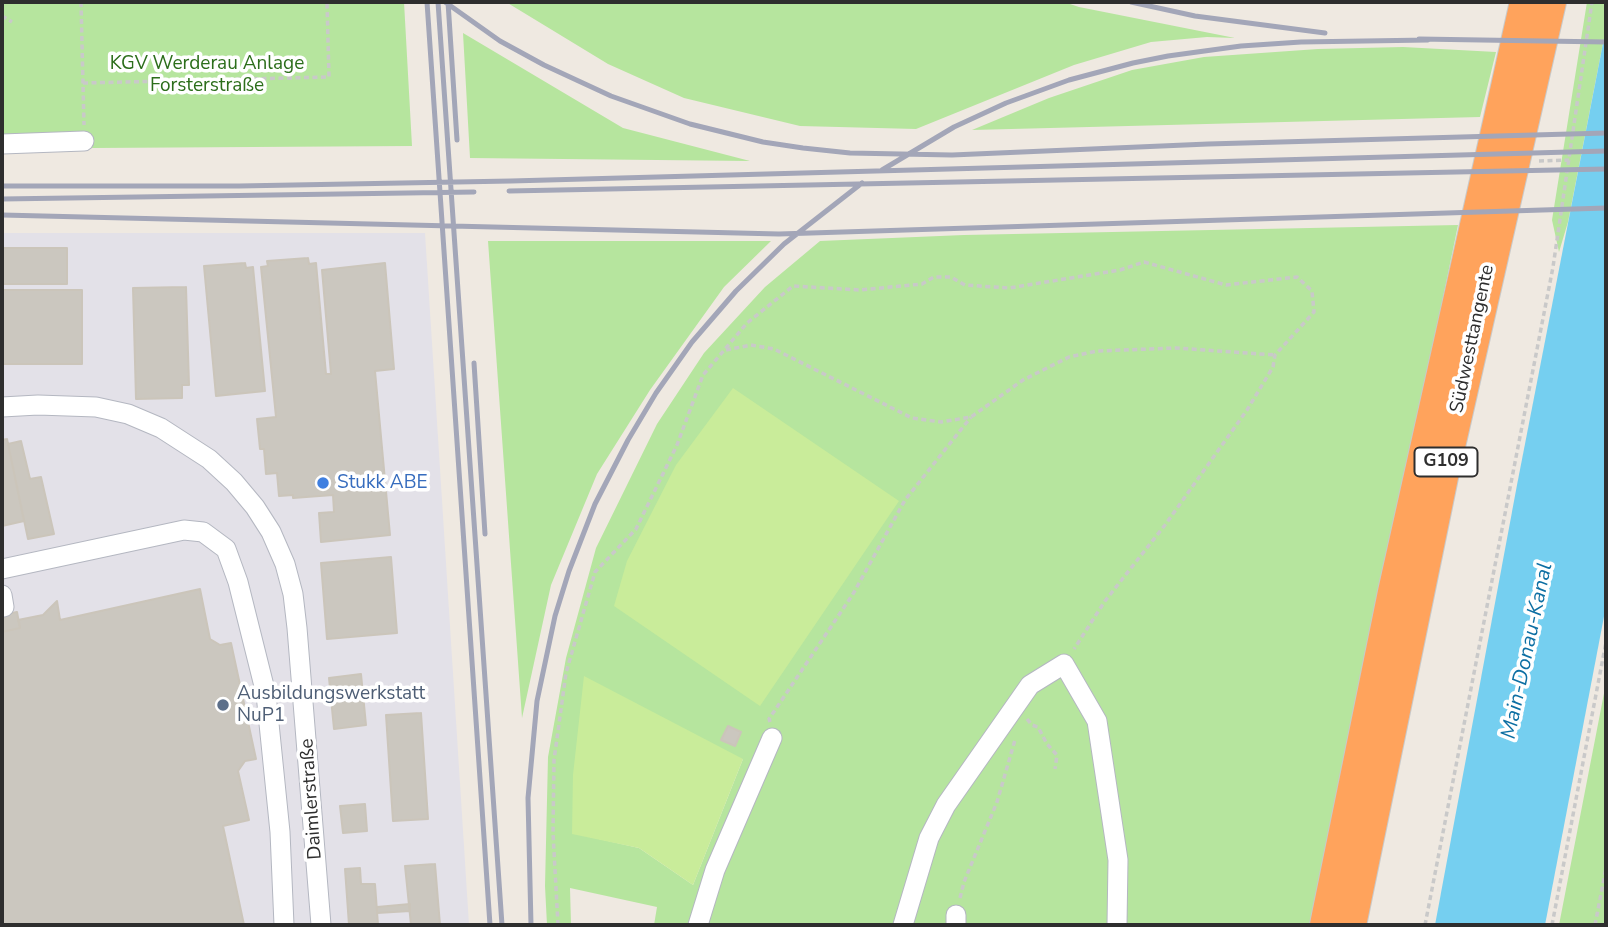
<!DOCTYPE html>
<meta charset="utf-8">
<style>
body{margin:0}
#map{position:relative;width:1608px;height:927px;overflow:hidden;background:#efe9e1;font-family:"Nunito Sans",sans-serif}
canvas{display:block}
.frame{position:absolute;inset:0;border:4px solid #2e2e2e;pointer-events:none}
</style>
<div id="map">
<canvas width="1608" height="927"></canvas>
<div class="frame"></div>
</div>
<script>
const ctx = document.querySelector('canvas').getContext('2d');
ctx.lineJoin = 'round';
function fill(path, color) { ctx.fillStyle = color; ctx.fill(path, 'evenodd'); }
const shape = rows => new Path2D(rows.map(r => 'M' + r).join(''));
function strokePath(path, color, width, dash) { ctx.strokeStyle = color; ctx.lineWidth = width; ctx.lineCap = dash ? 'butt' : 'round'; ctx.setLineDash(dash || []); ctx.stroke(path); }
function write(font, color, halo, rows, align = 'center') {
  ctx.font = font + ' "Nunito Sans",sans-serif'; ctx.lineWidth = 7; ctx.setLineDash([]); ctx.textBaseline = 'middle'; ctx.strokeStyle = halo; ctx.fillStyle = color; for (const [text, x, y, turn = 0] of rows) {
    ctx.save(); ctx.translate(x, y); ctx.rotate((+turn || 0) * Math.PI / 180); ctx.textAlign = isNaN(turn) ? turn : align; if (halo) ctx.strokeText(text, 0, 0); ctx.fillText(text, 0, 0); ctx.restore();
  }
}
fill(shape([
 [2,233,425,233,469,925,2,925]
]), '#e3e1e8');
fill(shape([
 [2,2,404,2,412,146,93,148,2,138],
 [506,2,1064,2,1079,7,1235,38,1207,37,1151,42,1074,65,916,129,800,126,684,98,608,64],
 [1587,2,1606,2,1606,28,1568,222,1559,252,1552,220],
 [463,33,623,128,750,161,470,158],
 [1403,47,1496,52,1480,117,972,130,1049,98,1132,70,1204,57,1318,49],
 [1458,225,1314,925,654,925,657,907,570,888,571,925,547,925,545,886,548,757,566,658,596,548,657,424,704,353,765,287,820,241,964,235],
 [743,759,693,885,639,848,572,833],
 [488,241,771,241,724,287,650,390,597,474,551,585,522,718],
 [1606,683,1606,925,1559,925]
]), '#b6e59e');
fill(shape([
 [733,388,899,501,760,706,614,606,627,561,676,465],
 [584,676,743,759,693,885,639,848,572,834,573,775]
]), '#c9ec9a');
fill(shape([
 [1606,28,1606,606,1545,925,1435,925,1517,485]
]), '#75cff0');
const building = shape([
 [2,248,67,248,67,284,2,284,2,248],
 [308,258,309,264,316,263,326,374,331,374,322,270,385,263,394,369,375,371,390,535,321,542,319,513,334,512,333,495,293,498,293,495,279,496,277,473,266,474,264,449,260,449,257,419,276,417,261,267,268,266,267,261,308,258],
 [245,263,246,268,253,267,265,391,216,396,204,266,245,263],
 [186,287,189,385,182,385,182,398,136,399,133,288,186,287],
 [2,290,82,290,82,364,2,364,2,290],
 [7,439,24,521,2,526,2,440,7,439],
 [21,441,30,479,41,477,54,534,28,539,8,444,21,441],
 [391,557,397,633,327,639,321,563,391,557],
 [200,589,210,639,220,645,231,643,256,759,245,761,238,771,249,820,223,826,244,925,4,925,2,916,2,632,20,628,18,620,43,615,57,601,60,620,200,589],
 [17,612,20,628,2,632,2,615,17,612],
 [361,674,366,725,334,729,329,678,361,674],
 [421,713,428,819,393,821,386,715,421,713],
 [728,726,741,732,735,746,721,740,728,726],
 [365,804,367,831,343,833,340,806,365,804],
 [435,864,440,925,411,925,405,866,435,864],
 [360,868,361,884,375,884,378,925,349,925,345,869,360,868],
 [410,904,410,911,377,913,377,907,410,904]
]);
fill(building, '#cbc7bf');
strokePath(building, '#cbc5ba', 2);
const minor = shape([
 [2,144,84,141],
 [2,407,38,405,96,407,128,414,161,428,209,459,234,482,255,507,271,532,285,564,293,594,297,628,321,925],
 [2,569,184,530,203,532,226,549,238,582,266,694,280,832,284,925],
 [2,595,4,607,2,607],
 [698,925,715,870,772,738],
 [903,925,929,838,946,805,1030,685,1064,664,1097,721,1118,860,1117,925],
 [956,925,956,915]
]);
const highway = shape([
 [1325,925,1393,592,1525,2],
 [1351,925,1443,477,1551,2]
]);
strokePath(minor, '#b4b7c1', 21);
strokePath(highway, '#c9c9c9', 32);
strokePath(shape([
 [81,2,84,125],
 [2,16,12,22],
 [83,83,329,77,327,2],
 [1539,161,1569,160],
 [726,350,751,345,774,349,912,418,941,422,971,417,1023,380,1069,357,1097,351,1176,348,1275,355],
 [1027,719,1032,725,1038,727,1047,744,1057,755,1055,769],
 [770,722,769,719,853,594,905,500,971,417],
 [960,898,964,882,997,802,1015,740],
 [558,925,553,833,554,760,566,673,595,572,636,529,677,445,703,375,747,323,793,286,860,290,922,284,934,277,951,277,965,285,1009,288,1120,270,1144,262,1226,285,1297,277,1312,291,1314,312,1275,355,1273,367,1247,410,1165,525,1105,601,1074,649],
 [1425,925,1553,267,1592,2],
 [1552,925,1606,642],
 [1595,925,1606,868]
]), '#c9c9c9', 3.5, [5, 3.5]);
strokePath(minor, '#fff', 19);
strokePath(highway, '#ffa35c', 30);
strokePath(shape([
 [427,2,490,925],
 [438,2,502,925],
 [445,2,500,41,544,65,611,96,690,124,763,142,803,148,850,153,952,155,1208,144,1606,133],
 [448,2,457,140],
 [1131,2,1195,16,1325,33],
 [1419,39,1606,42],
 [882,170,954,127,1006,103,1069,80,1133,63,1168,56,1241,46,1301,42,1428,40],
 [2,186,239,186,511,181,1606,151],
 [509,191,1606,169],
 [2,199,474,192],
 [2,215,779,234,1606,208],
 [474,363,485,534],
 [531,925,528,798,537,701,555,616,569,571,595,504,628,440,656,393,692,342,736,291,784,244,862,183]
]), '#a3a6b8', 5);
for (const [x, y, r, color] of [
 [323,483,7,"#3f7fe0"],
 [223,705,7,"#5c6f8a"]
]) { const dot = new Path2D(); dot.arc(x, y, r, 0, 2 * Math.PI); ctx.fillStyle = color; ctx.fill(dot); strokePath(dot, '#fff', 2.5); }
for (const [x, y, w] of [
 [1446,462,63]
]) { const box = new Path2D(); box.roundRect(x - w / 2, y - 14.5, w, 29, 5); ctx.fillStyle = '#fff'; ctx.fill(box); strokePath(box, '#2e2e2e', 2); }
write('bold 18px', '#2e2e2e', null, [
 ["G109",1446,462]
]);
write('19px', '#2c6e1b', '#fff', [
 ["KGV Werderau Anlage",207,64],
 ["Forsterstraße",207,86]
]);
write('19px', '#2e2e2e', '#fff', [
 ["Südwesttangente",1473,339,-78],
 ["Daimlerstraße",312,799,-94]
]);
write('19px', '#366cbe', '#fff', [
 ["Stukk ABE",337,483]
], 'left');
write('19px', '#4e5e75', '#fff', [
 ["Ausbildungswerkstatt",237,694],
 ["NuP1",237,716]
], 'left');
write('italic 21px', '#0d6fa3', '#fff', [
 ["Main-Donau-Kanal",1528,651,-78]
]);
</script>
